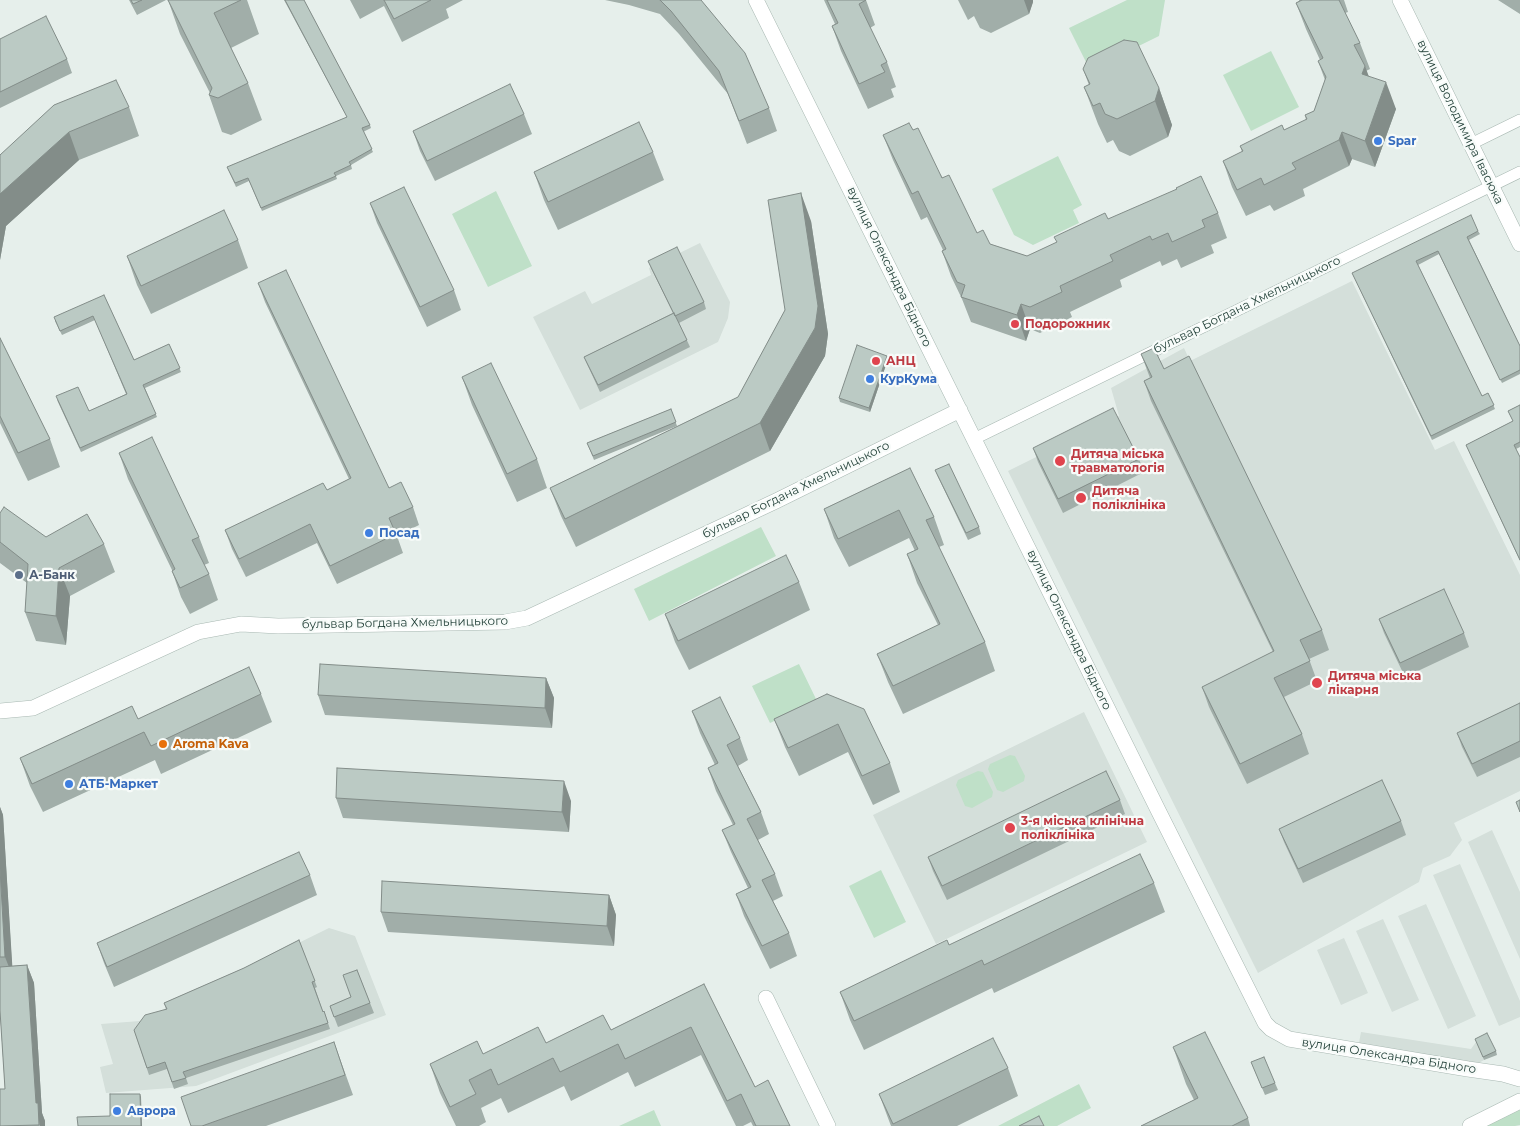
<!DOCTYPE html>
<meta charset="utf-8">
<style>
body{margin:0}
canvas{display:block;background:#e6efeb}
</style>
<canvas width="1520" height="1126"></canvas>
<script>
const ctx = document.querySelector('canvas').getContext('2d');
ctx.lineJoin = 'round';
function fill(path, color) { ctx.fillStyle = color; ctx.fill(path, 'evenodd'); }
const shape = rows => new Path2D(rows.map(r => 'M' + r).join(''));
function strokePath(path, color, width, dash) { ctx.strokeStyle = color; ctx.lineWidth = width; ctx.lineCap = dash ? 'butt' : 'round'; ctx.setLineDash(dash || []); ctx.stroke(path); }
function write(font, color, halo, rows, align = 'center') {
  ctx.font = font + ' Montserrat,sans-serif'; ctx.lineWidth = 4.5; ctx.setLineDash([]); ctx.textBaseline = 'middle'; ctx.strokeStyle = halo; ctx.fillStyle = color; for (const [text, x, y, turn = 0] of rows) {
    ctx.save(); ctx.translate(x, y); ctx.rotate((+turn || 0) * Math.PI / 180); ctx.textAlign = isNaN(turn) ? turn : align; if (halo) ctx.strokeText(text, 0, 0); ctx.fillText(text, 0, 0); ctx.restore();
  }
}
fill(shape([
 [700,243,730,302,728,318,718,342,580,410,533,317,585,291,592,304,651,275,649,268],
 [1352,281,1435,450,1454,441,1520,575,1520,791,1454,823,1462,840,1450,856,1423,868,1419,882,1258,973,1008,471,1119,416,1111,388,1184,348,1190,361],
 [1084,712,1147,842,936,944,873,815],
 [1492,830,1520,892,1520,959,1468,842],
 [1460,864,1520,1001,1520,1017,1499,1026,1433,875],
 [1426,904,1476,1016,1448,1029,1398,916],
 [1383,919,1419,1000,1392,1012,1356,931],
 [329,928,355,936,386,1015,196,1086,106,1093,100,1067,113,1064,101,1024,140,1021],
 [1344,938,1368,993,1341,1005,1317,950],
 [1361,1032,1471,1049,1476,1042,1484,1060,1473,1066,1358,1048]
]), '#d4dfda');
fill(shape([
 [1127,0,1165,0,1159,36,1090,70,1069,28],
 [1271,51,1299,107,1251,131,1223,75],
 [1058,156,1082,205,1073,210,1079,223,1033,245,1014,235,992,189],
 [496,191,532,266,488,287,452,214],
 [761,527,776,556,649,621,634,589],
 [799,664,817,701,770,723,752,686],
 [1010,755,1015,756,1025,776,1024,781,1003,792,997,790,988,769,990,764],
 [978,771,983,772,993,792,992,797,972,808,965,806,956,785,958,780],
 [881,870,906,922,874,938,849,886],
 [1079,1084,1091,1108,1057,1126,998,1126],
 [1520,1109,1520,1125,1515,1126,1485,1126],
 [654,1110,661,1126,619,1126]
]), '#bfe0c8');
const pedestrian = shape([
 [1471,144,1520,120],
 [974,439,1520,172]
]);
const minor = shape([
 [756,0,1159,812,1265,1023,1271,1029,1289,1039,1468,1069,1503,1074,1520,1079],
 [1400,0,1520,244],
 [0,711,33,708,198,632,241,624,278,626,505,622,527,618,776,501,960,410],
 [766,998,828,1126],
 [1470,1126,1520,1101]
]);
strokePath(pedestrian, '#a8b8b2', 12);
strokePath(minor, '#a8b8b2', 16);
strokePath(pedestrian, '#fff', 11);
strokePath(minor, '#fff', 15);
fill(shape([
 [129,0,166,0,137,15],
 [168,0,247,0,259,34,231,48,248,83,262,120,231,135,222,132,209,95,210,93,180,34],
 [284,0,304,0,370,125,371,128,363,132,373,152,351,165,352,169,336,176,337,179,262,211,249,181,236,187,227,167,347,117],
 [350,0,463,0,446,9,449,18,402,42,384,6,360,19],
 [605,0,701,0,769,108,777,131,747,144,728,94,679,34,660,14,629,5],
 [824,0,866,0,875,25,870,28,887,62,896,87,891,89,894,97,868,109,841,51,832,26,835,24],
 [958,0,1033,0,1033,2,1029,14,991,33,980,28,974,16,968,20],
 [1299,0,1344,0,1348,12,1345,13,1360,43,1370,69,1366,71,1368,76,1396,109,1375,167,1352,159,1349,166,1303,189,1305,196,1274,211,1270,205,1246,216,1232,187,1223,161,1242,152,1240,146,1284,130,1306,120,1305,115,1314,111,1325,80,1318,61,1320,60,1306,29,1296,3,1299,1],
 [1498,0,1520,0,1520,14],
 [0,39,67,59,72,73,0,108],
 [1083,69,1159,88,1172,125,1168,137,1130,156,1119,151,1113,140,1107,143,1098,124,1084,87,1089,85],
 [129,107,139,136,79,160,6,226,0,260,0,155],
 [524,114,532,134,435,181,420,151,413,131],
 [913,130,977,233,990,244,1027,256,1108,219,1218,213,1227,238,1211,245,1214,253,1181,268,1177,259,1162,266,1160,261,1120,280,1122,287,1070,312,1072,317,1040,333,1030,329,1026,341,971,322,962,299,951,276,942,251,943,250,927,217,921,220,893,160,883,135],
 [653,152,664,180,558,230,544,200,534,172],
 [370,203,454,290,461,310,427,327,377,223],
 [811,221,828,334,825,356,770,451,576,547,561,516,550,488,738,397,785,310],
 [1478,231,1480,234,1469,240,1520,346,1520,374,1502,383,1439,254,1418,265,1482,396,1488,393,1495,409,1432,440,1352,273],
 [238,240,248,268,151,314,137,285,127,256],
 [648,261,704,302,706,309,679,323,690,347,600,392,587,364,584,357,673,313,651,268],
 [258,283,389,488,413,507,419,525,397,536,403,553,337,584,317,543,246,577,232,549,225,530,327,490,349,479,265,302],
 [104,295,134,360,169,344,181,372,145,388,157,417,81,452,57,400,89,411,126,394,95,320,62,335,55,321],
 [0,338,50,439,60,467,28,481,0,423],
 [1141,354,1164,369,1322,630,1329,650,1309,659,1317,681,1284,697,1302,734,1309,754,1247,784,1209,707,1202,687,1273,652,1151,401,1144,381,1150,378],
 [887,356,888,359,870,412,840,402,839,398],
 [462,377,537,459,547,488,517,502,472,405],
 [1520,405,1520,447,1516,449,1520,457,1520,561,1466,445,1513,421,1508,411],
 [671,409,677,426,594,460,587,443],
 [1033,448,1139,459,1144,472,1063,513,1038,462],
 [119,453,199,537,209,563,204,565,209,574,218,600,190,614,181,597,172,571,172,570,128,479],
 [910,468,934,517,944,545,939,547,985,642,995,671,903,714,888,682,877,654,938,625,917,583,907,554,915,551,909,538,849,567,834,538,824,509],
 [935,470,979,527,981,534,968,540,938,477],
 [0,542,104,544,115,572,70,596,66,645,36,641,25,612,27,583,0,563],
 [799,582,810,610,689,670,675,642,665,614],
 [1379,619,1464,633,1469,647,1405,677,1384,633],
 [546,678,554,698,552,728,325,715,318,695],
 [261,694,272,722,161,774,155,760,43,812,30,786,20,758,138,719],
 [827,694,890,763,900,792,873,805,848,752,799,776,785,747,774,719],
 [1520,703,1520,757,1477,777,1462,747,1457,733],
 [692,711,740,738,748,760,738,766,761,812,769,834,758,840,775,874,783,896,773,901,789,933,797,956,770,969,744,916,736,894,748,888,731,852,722,830,733,825,716,791,708,768,715,765,700,733],
 [336,798,571,801,569,832,343,818],
 [1120,800,1125,814,947,900,933,871,928,857],
 [0,807,3,815,12,966,27,965,34,983,42,1113,45,1121,45,1126,0,1126,5,1089,0,1011],
 [1401,821,1406,835,1303,883,1284,842,1279,829],
 [310,875,317,895,114,987,104,963,97,943],
 [1154,883,1165,912,994,993,992,988,864,1050,850,1020,840,992,949,945],
 [609,895,616,915,614,946,388,932,381,912],
 [299,940,317,987,315,988,323,1012,324,1011,330,1029,186,1078,188,1084,174,1089,167,1069,149,1075,134,1030,166,1009,164,1003,244,968],
 [357,970,374,1013,338,1027,330,1006,351,997],
 [704,984,755,1087,790,1126,753,1126,751,1122,743,1126,736,1126,701,1055,635,1087,628,1072,571,1101,564,1086,508,1113,501,1098,481,1108,486,1122,479,1126,456,1126,440,1093,430,1064,546,1043,611,1030],
 [1475,1039,1496,1051,1497,1055,1484,1060],
 [334,1042,353,1095,266,1126,191,1126],
 [1173,1047,1248,1118,1250,1126,1141,1126,1194,1100,1186,1084],
 [1251,1062,1275,1083,1278,1090,1265,1095],
 [1008,1068,1018,1096,957,1126,891,1126,879,1094]
]), '#a1aea9');
fill(shape([
 [1024,0,1033,0,1033,2,1029,14],
 [1365,66,1375,93,1362,74],
 [1386,82,1396,109,1375,167,1365,141],
 [1159,88,1172,125,1168,137,1155,101],
 [69,132,79,160,6,226,0,260,0,194],
 [1342,132,1352,159,1349,166,1339,140],
 [801,193,811,221,828,334,825,356,770,451,760,423,815,328],
 [1021,304,1030,329,1026,341,1017,315],
 [887,356,888,359,870,412,869,408],
 [59,568,70,596,66,645,56,616],
 [546,678,554,698,552,728,545,708],
 [564,781,571,801,569,832,562,812],
 [0,807,3,815,13,977,5,957,0,869],
 [609,895,616,915,614,946,607,926],
 [27,965,34,983,42,1113,45,1121,45,1126,40,1126,36,1103],
 [140,1094,141,1097,142,1126,141,1126]
]), '#838d89');
const building = shape([
 [131,0,142,0,133,4,131,0],
 [168,0,241,0,214,13,248,83,218,98,209,95,212,88,168,0],
 [285,0,304,0,370,125,362,128,372,149,349,162,351,165,334,173,336,176,261,208,248,178,235,183,227,167,347,117,285,0],
 [384,0,431,0,394,19,384,0],
 [660,0,701,0,745,53,769,108,739,121,719,71,671,11,660,0],
 [827,0,866,0,859,4,887,62,881,65,885,72,859,84,832,26,838,23,827,0],
 [1302,0,1339,0,1360,43,1354,45,1365,66,1362,74,1386,82,1365,141,1342,132,1339,140,1292,163,1296,169,1264,185,1261,178,1237,190,1223,161,1243,151,1240,146,1282,125,1284,130,1307,119,1305,115,1314,111,1326,77,1318,61,1323,58,1296,3,1302,0],
 [46,16,67,59,0,92,0,39,46,16],
 [1124,40,1137,42,1159,88,1155,101,1117,119,1105,114,1100,103,1093,106,1084,87,1090,84,1083,69,1088,58,1124,40],
 [116,80,129,107,69,132,0,194,0,155,54,105,116,80],
 [510,84,524,114,427,161,413,131,510,84],
 [639,122,653,152,548,202,534,172,639,122],
 [909,123,913,130,918,128,942,178,949,175,977,233,983,230,990,244,1027,256,1057,242,1054,237,1105,213,1108,219,1177,189,1176,188,1201,176,1218,213,1202,220,1205,227,1172,242,1168,233,1152,240,1150,236,1110,255,1113,261,1060,286,1062,292,1030,307,1021,304,1017,315,961,297,965,285,957,282,942,251,946,249,918,191,912,194,883,135,909,123],
 [404,187,454,290,420,307,370,203,404,187],
 [801,193,818,306,815,328,760,423,565,519,550,488,738,397,785,310,768,200,801,193],
 [224,210,238,240,141,286,127,256,224,210],
 [1471,215,1478,231,1467,237,1520,346,1520,370,1500,380,1438,251,1416,261,1482,396,1488,393,1494,405,1431,436,1352,273,1471,215],
 [677,247,704,302,675,316,648,261,677,247],
 [286,270,389,488,401,482,413,507,389,518,396,534,330,566,310,524,239,559,225,530,323,483,327,490,351,478,258,283,286,270],
 [104,295,134,360,169,344,180,368,143,385,156,414,80,448,56,396,78,387,89,411,127,394,93,316,60,331,54,317,104,295],
 [674,313,687,340,598,385,584,357,674,313],
 [0,338,50,439,18,453,0,416,0,338],
 [857,345,887,356,869,408,839,398,857,345],
 [1154,348,1164,369,1189,356,1322,630,1300,640,1310,661,1274,678,1302,734,1240,764,1202,687,1274,651,1144,381,1152,377,1141,354,1154,348],
 [491,363,537,459,507,474,462,377,491,363],
 [1520,405,1520,442,1514,445,1520,457,1520,560,1466,445,1513,421,1508,411,1520,405],
 [1113,408,1139,459,1058,499,1033,448,1113,408],
 [671,409,676,422,593,456,587,443,671,409],
 [152,437,199,537,192,540,209,574,180,588,172,571,175,569,119,453,152,437],
 [949,464,979,527,966,533,935,470,949,464],
 [910,468,934,517,926,520,985,642,893,686,877,654,940,624,907,554,918,549,899,510,838,539,824,509,910,468],
 [4,507,46,537,87,514,104,544,59,568,56,616,25,612,28,564,0,542,0,513,4,507],
 [786,555,799,582,678,641,665,614,786,555],
 [1444,589,1464,633,1400,663,1379,619,1444,589],
 [320,664,546,678,545,708,318,695,320,664],
 [249,667,261,694,151,746,144,732,32,784,20,758,132,706,138,719,249,667],
 [827,694,864,709,890,763,862,776,838,724,788,748,774,719,827,694],
 [720,697,740,738,727,745,761,812,747,819,775,874,762,880,789,933,762,946,736,894,751,887,722,830,735,824,708,768,718,763,692,711,720,697],
 [1520,703,1520,741,1472,764,1457,733,1520,703],
 [337,768,564,781,562,812,336,798,337,768],
 [1106,771,1120,800,942,886,928,857,1106,771],
 [1382,780,1401,821,1298,869,1279,829,1382,780],
 [1520,800,1520,812,1516,802,1520,800],
 [299,852,310,875,107,967,97,943,299,852],
 [1140,854,1154,883,984,965,982,960,854,1021,840,992,947,940,949,945,1140,854],
 [0,869,5,957,0,957,0,869],
 [382,881,609,895,607,926,381,912,382,881],
 [299,940,315,981,312,982,323,1012,324,1011,328,1023,183,1072,186,1078,172,1082,165,1062,147,1068,134,1030,145,1015,167,1009,164,1003,244,968,299,940],
 [27,965,36,1103,38,1103,39,1125,0,1126,0,1089,5,1089,0,1011,0,967,27,965],
 [357,970,370,1003,334,1017,330,1006,351,997,343,975,357,970],
 [704,984,755,1087,768,1080,790,1126,756,1126,741,1094,727,1101,691,1027,625,1059,618,1044,560,1072,553,1058,498,1085,491,1069,469,1080,476,1094,450,1107,430,1064,477,1041,483,1054,538,1027,546,1043,603,1015,611,1030,704,984],
 [1205,1032,1248,1118,1232,1126,1141,1126,1198,1098,1173,1047,1205,1032],
 [1487,1033,1496,1051,1483,1057,1475,1039,1487,1033],
 [993,1038,1008,1068,893,1124,879,1094,993,1038],
 [334,1042,345,1075,202,1126,191,1126,181,1097,334,1042],
 [1264,1057,1275,1083,1262,1088,1251,1062,1264,1057],
 [110,1094,140,1094,141,1126,78,1126,77,1117,110,1116,110,1094],
 [1039,1116,1044,1126,1019,1126,1039,1116]
]);
fill(building, '#bbcac4');
strokePath(building, '#838d89', 1);
for (const [x, y, r, color] of [
 [1378,141,5,"#3f7fe0"],
 [1015,324,5,"#e0444e"],
 [876,361,5,"#e0444e"],
 [870,379,5,"#3f7fe0"],
 [1060,461,6,"#e0444e"],
 [1081,498,6,"#e0444e"],
 [369,533,5,"#3f7fe0"],
 [19,575,5,"#5c6f8a"],
 [1317,683,6,"#e0444e"],
 [163,744,5,"#e8710a"],
 [69,784,5,"#3f7fe0"],
 [1010,828,6,"#e0444e"],
 [117,1111,5,"#3f7fe0"]
]) { const dot = new Path2D(); dot.arc(x, y, r, 0, 2 * Math.PI); ctx.fillStyle = color; ctx.fill(dot); strokePath(dot, '#f7fbf9', 2); }
write('12px', '#24423a', '#f7fbf9', [
 ["вулиця Володимира Івасюка",1460,122,64],
 ["вулиця Олександра Бідного",889,267,64],
 ["бульвар Богдана Хмельницького",1247,305,-26],
 ["бульвар Богдана Хмельницького",796,490,-26],
 ["бульвар Богдана Хмельницького",405,623,-1],
 ["вулиця Олександра Бідного",1069,630,64],
 ["вулиця Олександра Бідного",1389,1056,9]
]);
write('bold 12px', '#366cbe', '#f7fbf9', [
 ["Spar",1388,141],
 ["КурКума",880,379],
 ["Посад",379,533],
 ["АТБ-Маркет",79,784],
 ["Аврора",127,1111]
], 'left');
write('bold 12px', '#be3a42', '#f7fbf9', [
 ["Подорожник",1025,324],
 ["АНЦ",886,361],
 ["Дитяча міська",1071,454],
 ["травматологія",1071,468],
 ["Дитяча",1092,491],
 ["поліклініка",1092,505],
 ["Дитяча міська",1328,676],
 ["лікарня",1328,690],
 ["3-я міська клінічна",1021,821],
 ["поліклініка",1021,835]
], 'left');
write('bold 12px', '#4e5e75', '#f7fbf9', [
 ["А-Банк",29,575]
], 'left');
write('bold 12px', '#c56008', '#f7fbf9', [
 ["Aroma Kava",173,744]
], 'left');
</script>
